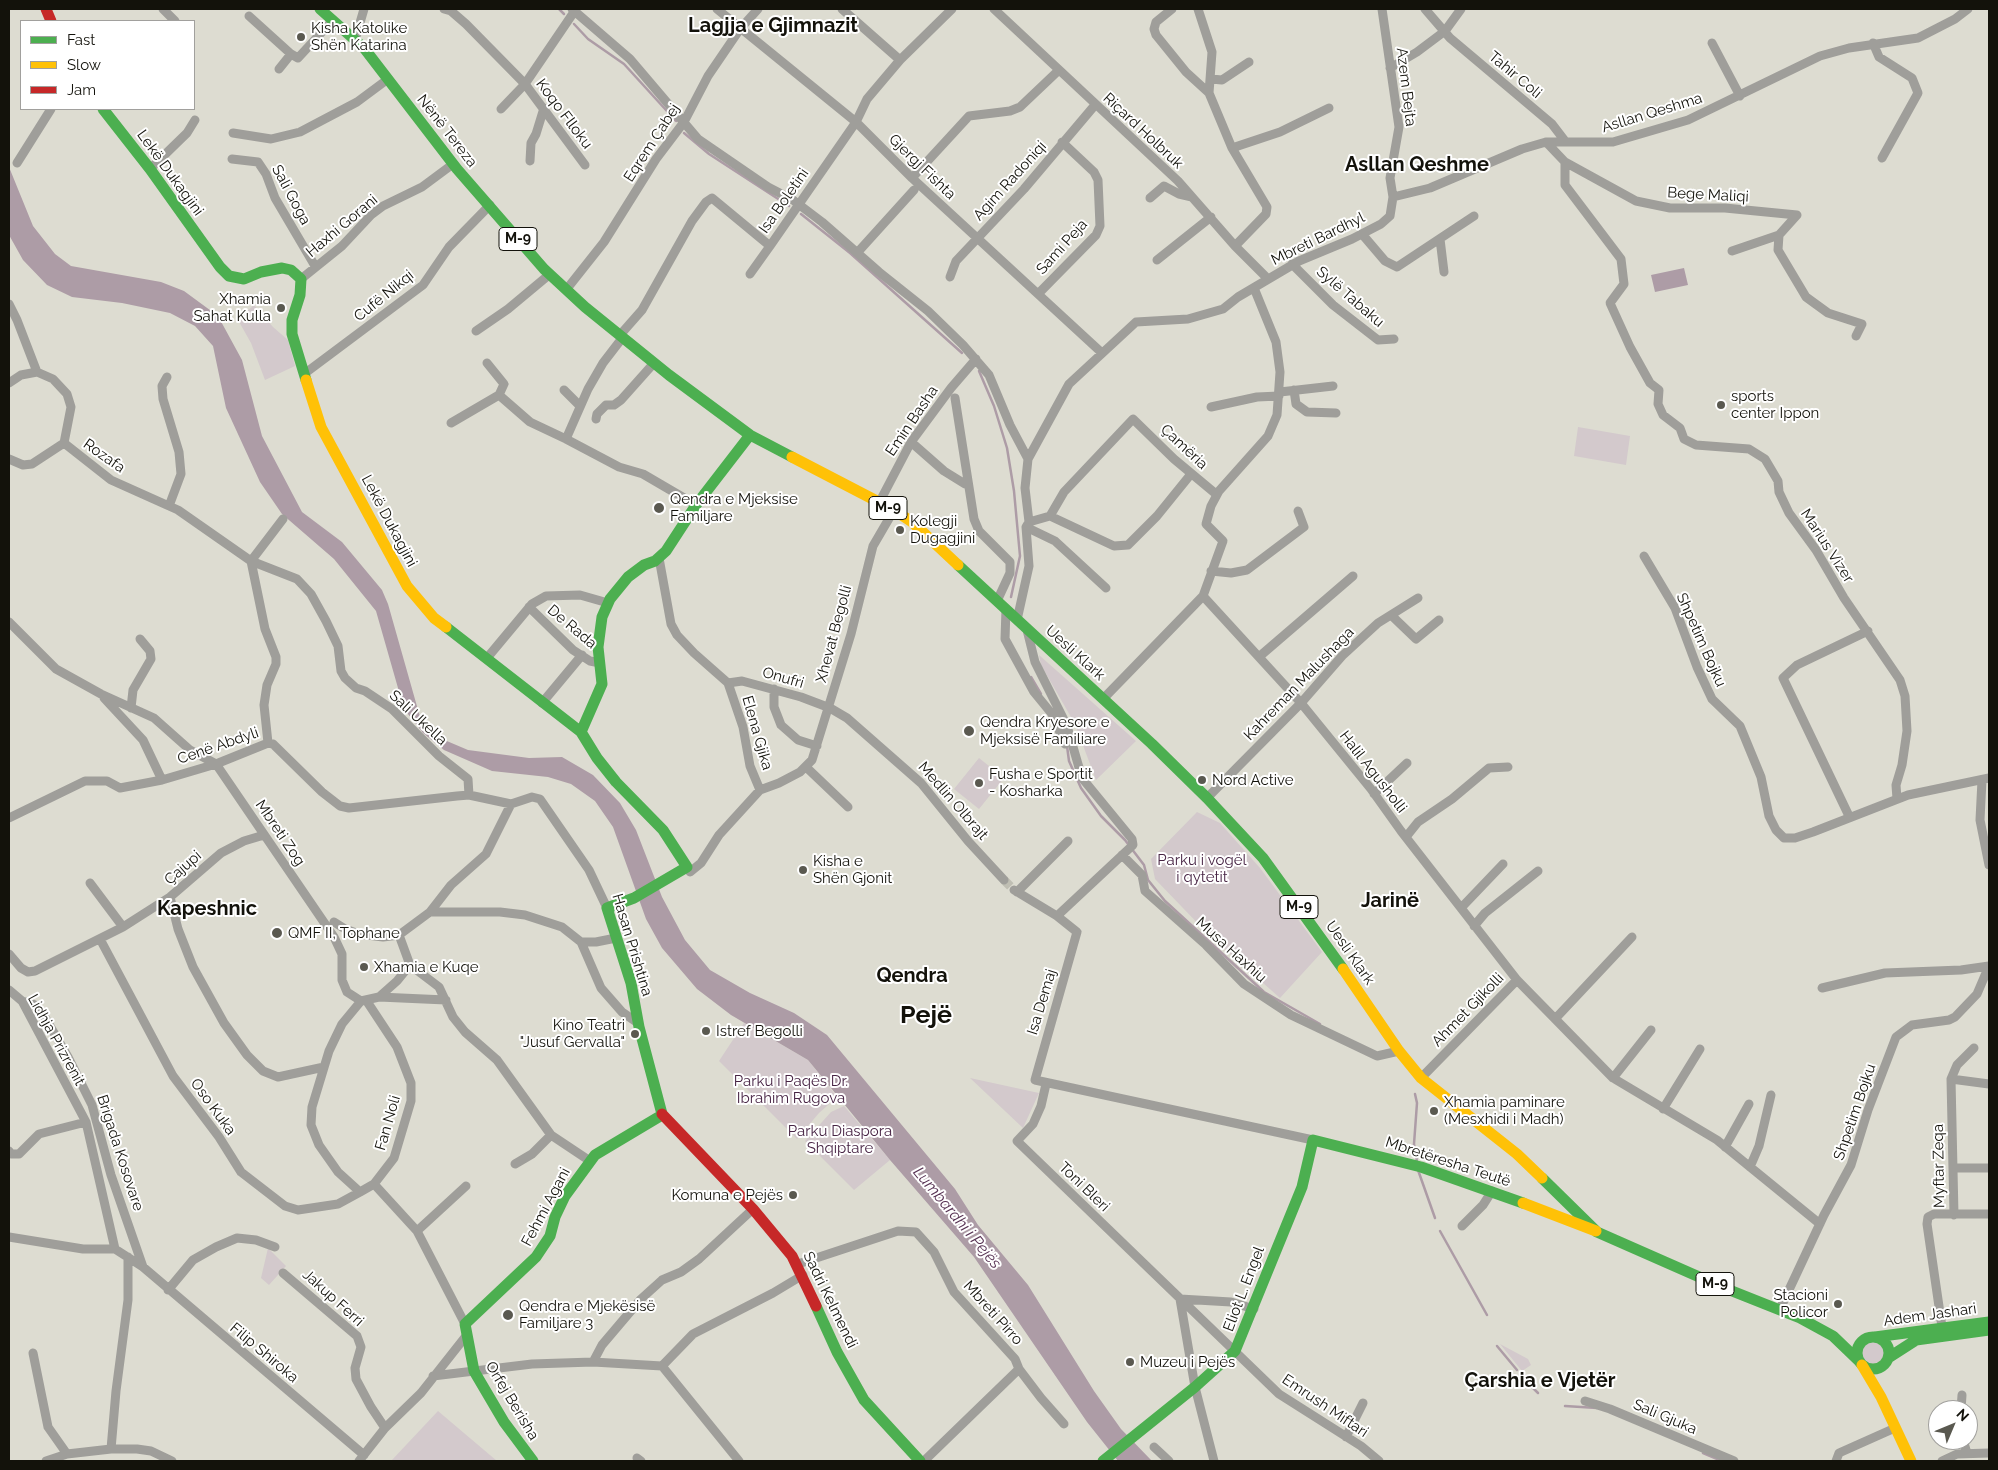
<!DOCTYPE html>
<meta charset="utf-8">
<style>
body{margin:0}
#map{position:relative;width:1998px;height:1470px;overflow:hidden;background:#dddcd1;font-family:Raleway,sans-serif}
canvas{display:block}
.frame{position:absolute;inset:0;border:10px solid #13120b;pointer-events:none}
.legend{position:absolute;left:20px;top:20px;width:175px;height:90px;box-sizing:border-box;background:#fff;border:1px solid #a1a09d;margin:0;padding:6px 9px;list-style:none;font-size:15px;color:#13120b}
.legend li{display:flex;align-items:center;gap:10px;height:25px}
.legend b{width:25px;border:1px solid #a1a09d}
.north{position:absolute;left:1928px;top:1400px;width:50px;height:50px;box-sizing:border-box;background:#fff;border:1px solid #a1a09d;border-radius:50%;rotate:45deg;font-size:14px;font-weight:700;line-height:20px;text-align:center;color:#13120b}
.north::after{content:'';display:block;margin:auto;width:18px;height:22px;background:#5a5950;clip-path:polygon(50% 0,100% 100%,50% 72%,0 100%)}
</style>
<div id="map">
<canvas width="1998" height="1470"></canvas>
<div class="frame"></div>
<ul class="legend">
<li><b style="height:6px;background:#4caf50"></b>Fast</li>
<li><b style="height:6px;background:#ffc107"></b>Slow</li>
<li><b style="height:6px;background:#c62828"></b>Jam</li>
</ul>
<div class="north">N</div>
</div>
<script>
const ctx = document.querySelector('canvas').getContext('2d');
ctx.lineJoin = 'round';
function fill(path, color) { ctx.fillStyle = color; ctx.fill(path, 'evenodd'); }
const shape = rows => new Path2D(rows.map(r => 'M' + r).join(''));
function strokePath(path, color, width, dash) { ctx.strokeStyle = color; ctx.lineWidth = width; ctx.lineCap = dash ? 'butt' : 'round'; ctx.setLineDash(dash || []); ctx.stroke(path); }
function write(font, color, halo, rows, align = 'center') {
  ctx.font = font + ' Raleway,sans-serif'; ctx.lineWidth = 4; ctx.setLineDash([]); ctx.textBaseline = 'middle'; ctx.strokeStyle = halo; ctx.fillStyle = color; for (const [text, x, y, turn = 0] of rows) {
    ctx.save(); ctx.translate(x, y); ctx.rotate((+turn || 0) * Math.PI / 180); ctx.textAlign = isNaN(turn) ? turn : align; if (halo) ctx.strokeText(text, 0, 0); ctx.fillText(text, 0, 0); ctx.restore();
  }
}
fill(shape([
 [254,305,273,327,288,340,295,366,265,380,251,343,238,320],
 [1578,427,1630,436,1626,465,1574,456],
 [1039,655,1136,741,1096,780,1075,724,1041,665],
 [979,758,1004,778,979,809,954,789],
 [1197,812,1220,823,1260,868,1322,952,1280,998,1209,935,1155,879,1151,859],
 [744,1023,808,1060,837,1097,819,1113,797,1139,719,1061],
 [970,1078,1039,1093,1023,1128],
 [844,1106,890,1160,854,1190,805,1141,831,1112],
 [268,1248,286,1266,269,1285,261,1278],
 '1862 1353a11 11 0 1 1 22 0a11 11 0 1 1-22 0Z',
 [1500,1344,1528,1359,1531,1365,1522,1371],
 [438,1411,497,1461,391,1461]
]), '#d3c9cc');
fill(shape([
 [9,167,33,226,55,254,71,266,161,282,184,291,218,316,242,360,262,436,302,512,342,542,382,590,388,604,422,724,435,736,468,750,529,758,562,757,593,775,620,803,636,830,662,897,685,940,710,970,750,993,794,1013,827,1035,955,1189,978,1225,1028,1285,1094,1391,1121,1429,1152,1461,1118,1461,1087,1422,974,1257,890,1160,808,1060,731,1015,697,989,662,948,646,919,613,827,595,801,571,784,548,777,492,771,444,750,423,733,404,709,376,611,334,559,282,514,260,482,226,408,213,346,195,326,170,313,122,303,72,297,47,285,23,260,9,235],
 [1684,268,1688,285,1655,292,1651,275]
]), '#ad9ca6');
strokePath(shape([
 [559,9,564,14],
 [574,24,588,39,624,64,676,121],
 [684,133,709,154,789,206],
 [801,214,850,253,962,353],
 [979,371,994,406,1007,448,1014,491,1020,556,1011,597],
 [1031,677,1041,694],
 [1067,746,1069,761,1081,788,1101,816,1125,840,1144,865,1148,880,1165,901,1264,992,1320,1024],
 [1415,1094,1417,1103,1414,1144,1417,1162],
 [1418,1170,1435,1218],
 [1440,1231,1487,1315],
 [1497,1346,1517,1370],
 [1526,1381,1538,1393],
 [1565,1406,1597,1408],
 [1703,1453,1722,1461]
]), '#ad9ca6', 2.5);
strokePath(shape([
 [1004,880,1014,890]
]), '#bfbeb3', 9, [9, 4.5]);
strokePath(shape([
 [163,9,175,21],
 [444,9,451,11,466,24,525,84,585,165],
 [572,9,630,59,698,139,768,187,793,200,822,222,879,272,928,311,963,345,989,375,1010,425,1028,459],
 [717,9,856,122,912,178,1102,353],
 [842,9,900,60],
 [994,9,1178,181,1235,246,1268,279],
 [1172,9,1156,22,1154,29,1156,35,1186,72,1209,93],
 [1198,9,1212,52,1209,93,1232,148,1267,207,1266,214,1235,246],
 [1425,9,1450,38,1552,124,1565,141],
 [249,16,291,54],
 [355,40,364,9],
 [1712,43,1740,96],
 [1873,43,1879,57,1912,78,1918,93,1882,158],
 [1390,68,1417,52,1445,31,1461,9],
 [279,69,291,54,298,58,333,20],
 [1211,79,1222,80,1249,62],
 [501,109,525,84,576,9],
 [233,133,271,139,300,132,357,102,388,79],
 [1546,142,1565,162,1636,201,1670,208,1725,208,1797,215],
 [1232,148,1280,132,1329,108],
 [232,159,258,162,266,174,275,198,315,266],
 [530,161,531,143,536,134,544,108],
 [1565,162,1565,185,1621,259,1624,284,1610,303,1630,347,1650,383,1659,390,1658,404,1663,415,1680,428,1684,439,1696,445,1749,449,1765,459,1778,481,1779,492,1789,513,1816,550,1844,598,1900,680,1905,696,1907,731,1902,765,1896,785,1897,799],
 [17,163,51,109],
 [150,169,187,133,195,120],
 [912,178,969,116,1010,111,1020,107,1059,70],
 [1393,197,1430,188,1522,149,1546,142,1613,142,1688,120,1820,56,1849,48,1918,38,1955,19,1968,9],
 [1150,198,1164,186,1179,194,1192,197],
 [1797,215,1779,235,1778,250,1806,297,1828,313,1862,324,1856,336],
 [1362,234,1385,261,1397,267,1474,216],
 [1440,239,1444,272],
 [1732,251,1779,235],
 [857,253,914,190],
 [1157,260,1211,217],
 [1292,264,1333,305,1378,340,1394,339],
 [750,274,770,246],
 [950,277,956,261,1024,189,1095,105],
 [301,279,342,246,371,215,383,206,422,187,453,164],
 [566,290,604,242,656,159,684,122,708,76,740,29,758,9],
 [1039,293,1096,235,1100,226,1098,180,1094,172,1062,142],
 [9,304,17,320,37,372,53,379,67,394,71,407,64,443,111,480,169,506],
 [476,331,508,309,550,274],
 [620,335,642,310,692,221,706,202,712,198,770,246,856,122,867,99,900,60,952,9],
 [304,374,423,285,449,247,490,205],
 [167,377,162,386,163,399,179,452,181,474,169,506,178,510,251,561,297,579,311,594,326,621,338,646,341,671,345,678,356,688,365,691,392,709,439,756,468,779,469,795],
 [9,383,21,375,37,372],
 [564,390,579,405],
 [1294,390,1296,404,1307,412,1336,413],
 [1280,392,1333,386],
 [499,395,530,422,566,439,588,389,603,363,623,337],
 [955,398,974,519,979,531,1010,562,1010,573,997,601],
 [1211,407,1257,397,1279,396],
 [596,419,597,414,606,405,614,405,621,400,654,363],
 [451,423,499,395,504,384,487,363],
 [566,439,619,467,643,474,696,505],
 [911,442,944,471,965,484],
 [9,459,23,465,32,464,64,443],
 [879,503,911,442,951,388,976,359],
 [1050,516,1064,492,1133,419,1174,459,1216,494],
 [1029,522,1050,516,1114,546,1128,545,1157,516,1191,474],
 [1026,527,1055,541,1106,588],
 [1644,556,1675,608,1697,667,1712,699,1740,726,1761,777,1769,816,1776,830,1784,838,1795,838,1813,832,1908,795,1989,778],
 [659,558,671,624,677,635,694,653,728,683,743,727,750,766,760,790],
 [251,561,265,629,276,657,276,664,267,685,264,705,268,743],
 [251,561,283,519],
 [1211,571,1231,573,1247,570,1304,527,1298,511],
 [1203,596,1301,703,1371,789,1401,831,1517,980,1613,1078,1717,1140,1820,1224],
 [529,607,573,650,590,661,600,663],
 [1006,609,1005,639,1034,692,1052,714,1065,744],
 [1391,615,1416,639,1439,620],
 [1017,620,1029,566,1026,527,1029,522,1025,488,1028,459,1069,384,1136,322,1188,319,1223,309,1238,297,1299,261,1352,239,1381,224,1390,216,1393,197,1390,178,1399,127,1382,9],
 [9,622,56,669,101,694,154,718,190,750,216,764,334,937,342,954,342,980,347,992,361,1001,379,997,446,1000],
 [1027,630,1035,662,1067,726,1082,778,1132,839,1133,845,1057,916],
 [1260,656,1353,576],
 [487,658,532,604,546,596,580,595,608,603],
 [728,683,742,681,801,697,830,708,847,718,921,783,968,841,1004,880],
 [774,689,774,707,781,725,798,740,817,746],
 [104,698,143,740,162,780],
 [1103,699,1203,596,1223,541,1206,524,1211,506,1219,491,1268,436,1277,415,1280,372,1276,342,1254,288],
 [542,703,582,655],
 [131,708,133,690,151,659,150,651,140,639],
 [806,767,848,807],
 [1982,780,1980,820,1989,865],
 [1374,794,1407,763],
 [1207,798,1301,703,1342,656,1378,623,1418,598],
 [1849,816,1783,678,1797,665,1868,631],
 [9,818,85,781,107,781,120,788,162,780,216,764,268,743,273,744,322,792,340,806,349,808,457,796,469,795,511,804,532,797,540,799,589,870,607,908],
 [1406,837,1418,822,1452,799,1489,768,1508,767],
 [1122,855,1142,875,1145,891,1206,945,1244,984,1291,1015,1377,1056,1399,1051],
 [687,867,690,872,701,863,719,835,760,790,779,783,800,772,812,760,851,634,873,546,894,510],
 [90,883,123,927],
 [1014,890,1057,916,1077,932,1035,1080,1313,1140],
 [1017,892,1068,841],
 [170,897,178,929,193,967,224,1023,247,1055,263,1071,278,1077,324,1067],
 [1461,908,1503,864],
 [430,912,500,912,525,915,562,927,581,942,601,988,622,1012,638,1023],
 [334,922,345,929,359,934,383,937,399,935],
 [1474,926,1485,913,1538,871],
 [399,935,430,912,451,885,486,854,511,804],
 [399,935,410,965],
 [100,939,173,1076,219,1137,241,1172,285,1206,298,1210,338,1204,360,1192],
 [581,942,596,942,616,938],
 [9,954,21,968,28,972,35,971,123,927,170,897,221,853,244,841,264,835],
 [410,965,439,987,453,1017,465,1032,497,1060,551,1135,590,1161],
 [1822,988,1885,973,1961,970,1989,966],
 [9,990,22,1001,86,1122,115,1249],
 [379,997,397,981,410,965],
 [22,1001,33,1004,43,1014,68,1057,92,1105,111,1175,143,1267],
 [361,1001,342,1024,329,1051,312,1107,311,1125,319,1145,338,1172,360,1192,374,1184,394,1158,411,1101,411,1083,397,1047,366,1000],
 [1555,1019,1632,937],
 [1421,1078,1517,980],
 [1613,1078,1651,1030],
 [1951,1079,1989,1084],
 [1046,1084,1041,1106,1033,1124,1017,1141,1279,1394,1361,1446,1379,1461],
 [1663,1109,1700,1049],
 [1725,1147,1749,1104],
 [9,1151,11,1154,19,1154,39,1134,86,1122],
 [515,1164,532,1154,551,1135],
 [1750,1167,1759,1146,1771,1095],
 [1953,1168,1989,1168],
 [374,1184,417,1231,465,1324],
 [1954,1215,1951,1079,1957,1065,1974,1048],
 [1462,1226,1483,1205,1492,1191],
 [417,1231,466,1186],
 [9,1237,83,1249,115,1249,143,1267,364,1455],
 [798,1264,898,1231,916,1232,934,1252,954,1292,1015,1359,1019,1369,1041,1398,1064,1424],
 [283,1273,357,1336,361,1347,355,1368,356,1379,371,1407,385,1428],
 [168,1290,193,1260,216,1247,237,1238,256,1240,275,1247],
 [1780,1309,1824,1215,1851,1165,1868,1110,1896,1037,1912,1025,1949,1020,1955,1017,1977,994,1989,966],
 [1942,1327,1927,1224,1928,1217,1934,1214,1989,1214],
 [33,1353,48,1427,67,1454],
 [593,1362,602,1345,641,1299,662,1280,681,1272,699,1259,753,1209],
 [662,1366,693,1334,773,1293,803,1275],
 [433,1376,532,1364,593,1362,662,1366,739,1461],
 [1585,1401,1610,1409,1734,1461],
 [1961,1410,1962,1395],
 [1346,1437,1363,1403],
 [1963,1440,1967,1453],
 [1154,1447,1169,1461],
 [111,1449,116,1391,128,1300,128,1257],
 [637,1458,641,1461],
 [46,1461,67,1454,111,1449,137,1449,151,1451,172,1461],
 [359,1461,385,1428,421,1393,466,1336],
 [924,1461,1019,1369],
 [1214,1461,1195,1387,1180,1299,1231,1302,1254,1309],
 [1836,1461,1839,1453,1895,1428],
 [1942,1461,1957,1454,1989,1453]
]), '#9f9e9a', 9);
strokePath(shape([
 [320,9,364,48,457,169,544,269,585,307,669,375,750,435,792,457],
 [103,109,150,169,220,267,229,276,244,279,261,272,282,268,291,270,301,279,300,295,292,320,292,334,306,380],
 [958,565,1152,744,1207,798,1263,858,1343,969],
 [446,627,581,732,597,758,616,782,663,830,687,867,634,898,607,908,631,983,639,1027,662,1114],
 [581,732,602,684,598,647,602,617,610,599,628,577,644,565,655,561,666,551,696,505,750,435],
 [1542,1178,1597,1232,1722,1287,1800,1318,1833,1336,1859,1361],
 [816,1306,837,1352,864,1400,920,1461],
 [1875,1337,1989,1322],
 '1857 1353a16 16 0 1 1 32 0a16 16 0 1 1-32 0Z',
 [1888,1358,1916,1340,1989,1330],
 [533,1461,504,1422,474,1371,465,1324,536,1257,550,1236,555,1217,565,1196,595,1155,662,1115],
 [1103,1461,1195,1387,1235,1351,1302,1187,1313,1140,1421,1167,1523,1203]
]), '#4caf50', 11);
strokePath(shape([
 [306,380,321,427,407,586,434,618,446,627],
 [792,457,894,510,912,522,958,565],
 [1343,969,1399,1051,1421,1078,1517,1154,1542,1178],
 [1523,1203,1596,1231],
 [1862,1365,1881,1397,1911,1461]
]), '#ffc107', 11);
strokePath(shape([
 [46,9,51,21],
 [662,1114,753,1209,792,1256,816,1306]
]), '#c62828', 11);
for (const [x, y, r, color] of [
 [301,37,5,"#5a5950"],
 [281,308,5,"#5a5950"],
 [1721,405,5,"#5a5950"],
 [659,508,6,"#5a5950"],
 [900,530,5,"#5a5950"],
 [969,731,6,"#5a5950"],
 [1202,780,5,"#5a5950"],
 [979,783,5,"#5a5950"],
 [803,870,5,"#5a5950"],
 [277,933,6,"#5a5950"],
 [364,967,5,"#5a5950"],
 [706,1031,5,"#5a5950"],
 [635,1034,5,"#5a5950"],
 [1434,1111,5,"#5a5950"],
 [793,1195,5,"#5a5950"],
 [1838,1304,5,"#5a5950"],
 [508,1315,6,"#5a5950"],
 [1130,1362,5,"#5a5950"]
]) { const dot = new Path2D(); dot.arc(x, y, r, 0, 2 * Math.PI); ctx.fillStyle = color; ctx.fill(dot); strokePath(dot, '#fff', 2); }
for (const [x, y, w] of [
 [518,239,38],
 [888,508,38],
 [1299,907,38],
 [1715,1284,38]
]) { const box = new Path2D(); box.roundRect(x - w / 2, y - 11.5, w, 23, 4); ctx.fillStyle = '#fff'; ctx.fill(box); strokePath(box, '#13120b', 1); }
write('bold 14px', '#13120b', null, [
 ["M-9",518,239],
 ["M-9",888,508],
 ["M-9",1299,907],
 ["M-9",1715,1284]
]);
write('15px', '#13120b', '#fff', [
 ["Kisha Katolike",311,28],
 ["Shën Katarina",311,45],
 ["Xhamia",271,299,"right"],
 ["Sahat Kulla",271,316,"right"],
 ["sports",1731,396],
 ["center Ippon",1731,413],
 ["Qendra e Mjeksise",670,499],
 ["Familjare",670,516],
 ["Kolegji",910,521],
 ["Dugagjini",910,538],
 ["Qendra Kryesore e",980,722],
 ["Mjeksisë Familiare",980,739],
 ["Fusha e Sportit",989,774],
 ["- Kosharka",989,791],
 ["Nord Active",1212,780],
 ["Kisha e",813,861],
 ["Shën Gjonit",813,878],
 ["QMF II, Tophane",288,933],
 ["Xhamia e Kuqe",374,967],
 ["Kino Teatri",625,1025,"right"],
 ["\"Jusuf Gervalla\"",625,1042,"right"],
 ["Istref Begolli",716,1031],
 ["Xhamia paminare",1444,1102],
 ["(Mesxhidi i Madh)",1444,1119],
 ["Komuna e Pejës",783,1195,"right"],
 ["Stacioni",1828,1295,"right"],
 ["Policor",1828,1312,"right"],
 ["Qendra e Mjekësisë",519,1306],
 ["Familjare 3",519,1323],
 ["Muzeu i Pejës",1140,1362]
], 'left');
write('15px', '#13120b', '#fff', [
 ["Tahir Coli",1515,75,40],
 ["Azem Bejta",1406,87,83],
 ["Asllan Qeshma",1652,113,-17],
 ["Koqo Flloku",564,114,53],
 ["Nënë Tereza",447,131,52],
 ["Riçard Holbruk",1143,131,43],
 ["Eqrem Çabej",652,143,-57],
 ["Gjergj Fishta",922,167,44],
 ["Lekë Dukagjini",170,173,54],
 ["Agim Radoniqi",1010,181,-48],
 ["Sali Goga",291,195,62],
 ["Bege Maliqi",1708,195,3],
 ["Isa Boletini",784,201,-55],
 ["Haxhi Gorani",342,226,-40],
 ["Mbreti Bardhyl",1318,239,-26],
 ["Sami Peja",1062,247,-48],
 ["Cufë Nikqi",384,296,-39],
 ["Sylë Tabaku",1350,297,41],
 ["Emin Basha",912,421,-56],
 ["Çamëria",1184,447,43],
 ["Rozafa",104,456,35],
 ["Lekë Dukagjini",389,521,62],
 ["Marius Vizer",1827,546,57],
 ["De Rada",572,627,40],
 ["Xhevat Begolli",834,634,-75],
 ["Shpetim Bojku",1701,640,66],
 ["Uesli Klark",1075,653,42],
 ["Onufri",783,678,16],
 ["Kahreman Malushaga",1299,684,-46],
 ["Sali Ukella",418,718,43],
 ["Elena Gjika",757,733,74],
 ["Cenë Abdyli",218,746,-19],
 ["Halil Agusholli",1373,772,52],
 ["Medlin Olbrajt",953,801,49],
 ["Mbreti Zog",280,833,56],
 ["Çajupi",183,868,-41],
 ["Hasan Prishtina",632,945,73],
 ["Musa Haxhiu",1231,950,42],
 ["Uesli Klark",1350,953,55],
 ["Isa Demaj",1042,1002,-73],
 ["Ahmet Gjikolli",1468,1010,-46],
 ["Lidhja Prizrenit",56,1040,61],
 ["Oso Kuka",213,1107,54],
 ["Shpetim Bojku",1855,1112,-71],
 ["Fan Noli",388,1123,-74],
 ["Brigada Kosovare",120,1153,72],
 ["Mbretëresha Teutë",1448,1162,18],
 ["Myftar Zeqa",1939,1166,-91],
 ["Toni Bleri",1084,1187,44],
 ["Fehmi Agani",546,1207,-62],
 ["Eliot L. Engel",1244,1289,-69],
 ["Jakup Ferri",333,1298,42],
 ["Sadri Kelmendi",830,1300,64],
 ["Mbreti Pirro",993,1313,48],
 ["Adem Jashari",1930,1315,-8],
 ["Filip Shiroka",264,1353,40],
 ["Orfej Berisha",512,1401,59],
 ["Emrush Miftari",1325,1406,34],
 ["Sali Gjuka",1665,1417,23]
]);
write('15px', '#472444', '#fff', [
 ["Parku i vogël",1202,860],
 ["i qytetit",1202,877],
 ["Parku i Paqës Dr.",791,1081],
 ["Ibrahim Rugova",791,1098],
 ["Parku Diaspora",840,1131],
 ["Shqiptare",840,1148]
]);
write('italic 16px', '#573253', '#fff', [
 ["Lumbardhi i Pejës",957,1218,50]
]);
write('bold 20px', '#13120b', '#fff', [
 ["Lagjja e Gjimnazit",773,26],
 ["Asllan Qeshme",1417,165],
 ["Jarinë",1390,901],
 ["Kapeshnic",207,909],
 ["Qendra",912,976],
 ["Çarshia e Vjetër",1540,1381]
]);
write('bold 25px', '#13120b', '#fff', [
 ["Pejë",926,1015]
]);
</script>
